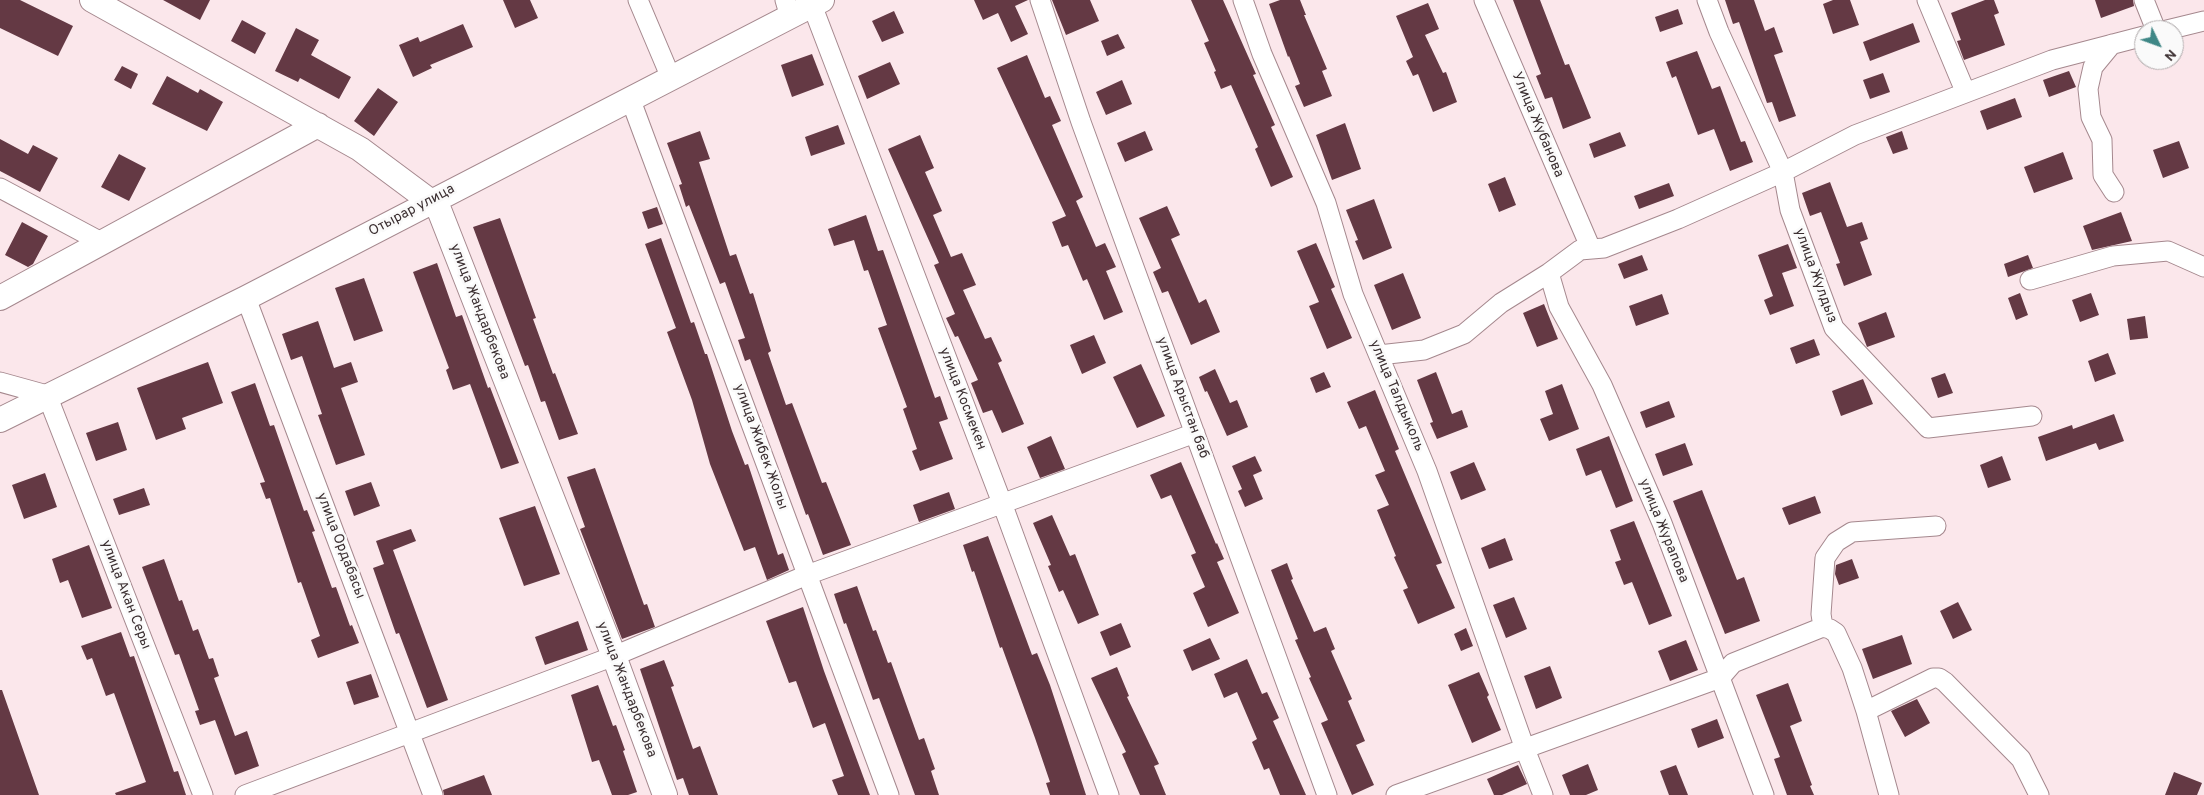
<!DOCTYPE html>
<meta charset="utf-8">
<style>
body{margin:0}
#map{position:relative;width:2204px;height:795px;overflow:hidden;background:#fbe7eb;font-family:Overpass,sans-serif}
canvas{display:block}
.north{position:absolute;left:2134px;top:20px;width:50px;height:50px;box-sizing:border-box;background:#fafafa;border:1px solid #aea9aa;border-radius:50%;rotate:132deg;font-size:14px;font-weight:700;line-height:20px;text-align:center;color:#3b2f31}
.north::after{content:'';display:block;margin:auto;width:18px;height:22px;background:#3f8786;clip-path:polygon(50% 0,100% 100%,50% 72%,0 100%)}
</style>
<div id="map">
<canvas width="2204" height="795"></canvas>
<div class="north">N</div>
</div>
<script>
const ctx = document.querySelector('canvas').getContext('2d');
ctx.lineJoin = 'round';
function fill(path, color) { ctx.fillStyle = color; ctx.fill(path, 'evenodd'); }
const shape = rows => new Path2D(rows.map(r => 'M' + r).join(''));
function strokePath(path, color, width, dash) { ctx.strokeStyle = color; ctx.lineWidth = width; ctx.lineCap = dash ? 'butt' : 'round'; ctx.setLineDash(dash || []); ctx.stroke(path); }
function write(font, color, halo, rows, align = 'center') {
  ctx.font = font + ' Overpass,sans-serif'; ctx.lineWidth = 5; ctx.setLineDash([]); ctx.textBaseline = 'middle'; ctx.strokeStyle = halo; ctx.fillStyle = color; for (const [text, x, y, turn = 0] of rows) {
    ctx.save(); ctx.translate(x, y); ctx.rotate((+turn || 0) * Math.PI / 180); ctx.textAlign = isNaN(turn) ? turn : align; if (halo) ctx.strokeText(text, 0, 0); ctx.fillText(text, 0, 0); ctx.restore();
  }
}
fill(shape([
 [0,0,20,0,73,26,58,56,0,28],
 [163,0,210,0,200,20],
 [503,0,530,0,538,18,515,28],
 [974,0,1028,0,1015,6,1028,34,1011,42,998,13,983,20],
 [1052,0,1090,0,1099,21,1066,35],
 [1191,0,1223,0,1256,74,1253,75,1275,125,1271,127,1293,177,1271,187,1255,149,1258,147,1231,85,1221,89,1214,72,1216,71,1204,43,1209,41],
 [1280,0,1300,0,1306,15,1304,15,1327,69,1322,71,1332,96,1304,107,1295,86,1300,84,1289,56,1288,57,1269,4],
 [1513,0,1540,0,1565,65,1569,64,1591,118,1563,129,1552,97,1545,99,1536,76,1541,74],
 [1725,0,1754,0,1765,31,1774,27,1783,52,1774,55,1796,116,1779,122,1772,102,1767,103,1739,22,1733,24],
 [1833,0,1850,0,1859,25,1833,34,1823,4],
 [1985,0,1994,0,1999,13,1994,15,2005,45,1964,60,1957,41,1961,40,1951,13],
 [2095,0,2133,0,2134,6,2101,18],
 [1428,3,1439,29,1425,35,1443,73,1446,72,1457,102,1433,112,1418,74,1413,76,1406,61,1413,57,1396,16],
 [1678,9,1683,24,1660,32,1655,17],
 [894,11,904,33,882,42,872,21],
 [242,20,266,33,255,54,231,41],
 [1913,23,1920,42,1870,61,1863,42],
 [463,24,473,47,430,65,432,68,413,77,399,45,418,37,420,42],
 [296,28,319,40,311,55,351,77,339,99,300,78,298,82,275,71],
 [1118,34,1125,48,1107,56,1101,41],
 [1697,51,1712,89,1720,86,1741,142,1745,141,1753,162,1730,171,1714,129,1698,135,1676,76,1672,78,1666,62],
 [812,54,824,85,792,97,781,65],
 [1027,55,1045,98,1050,96,1061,121,1052,125,1083,197,1076,201,1096,247,1105,243,1116,267,1106,271,1123,312,1104,320,1087,279,1083,281,1068,245,1062,247,1052,222,1066,216,997,68],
 [890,62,900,84,867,99,858,76],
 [122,66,138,74,131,89,114,80],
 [2069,71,2076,87,2049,97,2043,80],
 [1883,73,1890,92,1870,99,1863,80],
 [167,76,198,93,200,89,223,102,207,131,152,104],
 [1122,80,1132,104,1106,115,1096,92],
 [378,88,398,102,374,136,354,121],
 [2015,98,2022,117,1987,130,1980,111],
 [1345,123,1361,169,1332,180,1316,135],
 [838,125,845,144,811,156,805,137],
 [700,131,710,159,699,162,730,256,736,254,750,294,753,293,771,351,768,353,786,405,792,403,822,483,826,482,851,545,823,555,808,514,806,515,750,359,745,361,738,340,745,338,725,282,720,284,689,205,686,207,679,185,682,184,667,143],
 [1145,131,1153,150,1125,162,1117,143],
 [1902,131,1908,149,1893,154,1886,137],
 [1620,132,1626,146,1594,158,1589,144],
 [920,135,934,168,925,172,942,211,933,215,951,257,962,253,976,285,963,290,985,339,991,337,1002,361,998,363,1024,424,1002,433,992,410,983,413,971,383,978,380,958,336,955,337,946,318,955,314,934,265,939,263,888,149],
 [0,139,28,154,33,145,58,158,40,192,0,171],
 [2179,141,2189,168,2163,178,2153,150],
 [2063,152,2073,179,2034,193,2024,167],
 [119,154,146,168,129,201,101,187],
 [1505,177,1516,205,1499,212,1488,184],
 [1830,182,1847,227,1862,222,1868,239,1860,242,1872,275,1844,286,1836,264,1840,263,1821,212,1810,216,1802,193],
 [1669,183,1674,196,1639,209,1634,196],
 [1374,199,1392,248,1363,260,1355,241,1358,240,1346,210],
 [1167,206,1180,235,1171,239,1199,303,1206,299,1220,332,1191,345,1168,291,1162,293,1153,272,1161,268,1139,218],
 [657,207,663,224,648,229,642,212],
 [2121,212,2132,241,2092,250,2083,226],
 [866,215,878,251,883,250,935,398,940,396,948,419,939,422,953,459,920,471,912,451,917,449,903,409,907,407,878,328,887,325,868,270,864,271,854,240,834,246,828,229],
 [500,218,536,318,533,319,553,374,555,373,578,434,559,440,545,401,541,402,528,365,525,366,473,227],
 [22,222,48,236,33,264,28,267,5,255],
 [661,238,691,323,694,322,705,354,707,354,732,431,745,465,748,464,778,555,783,553,789,570,767,580,755,547,744,551,710,464,692,400,667,332,676,328,645,244],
 [1316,243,1335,287,1331,289,1352,338,1327,349,1309,306,1319,302,1297,251],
 [1788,244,1797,268,1782,273,1794,306,1770,315,1764,300,1773,296,1758,255],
 [1642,255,1648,270,1624,279,1618,264],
 [2028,255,2033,268,2008,277,2004,264],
 [437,263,456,317,462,315,488,388,490,387,519,463,501,469,470,384,453,390,446,370,449,368,413,272],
 [1403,273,1421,318,1392,330,1374,285],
 [364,278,383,331,354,341,335,288],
 [2020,293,2028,315,2016,320,2008,298],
 [2091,293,2099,315,2080,322,2072,300],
 [1662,294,1669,314,1636,326,1629,306],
 [1544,304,1558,339,1537,347,1523,313],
 [1886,312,1895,337,1867,347,1858,323],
 [2145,316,2148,338,2130,340,2127,319],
 [318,321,334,368,351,362,358,382,341,388,365,455,336,465,318,415,322,414,302,356,291,360,282,334],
 [1094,335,1106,363,1082,374,1070,345],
 [1814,339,1820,355,1796,364,1790,348],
 [2108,353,2116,374,2095,382,2088,361],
 [208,362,223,403,182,418,186,429,156,440,137,388],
 [1141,364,1165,416,1137,428,1113,377],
 [1215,369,1230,403,1237,400,1248,427,1227,436,1207,391,1205,392,1199,377],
 [1324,372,1331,387,1316,393,1310,378],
 [1436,372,1452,414,1462,410,1468,427,1437,439,1430,423,1433,422,1417,380],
 [1945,373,1953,393,1938,398,1931,378],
 [1863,379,1873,404,1841,416,1832,391],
 [255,383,270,426,274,425,304,511,307,510,315,531,312,532,332,588,336,587,350,626,352,625,359,643,318,658,311,640,320,636,301,582,298,583,270,498,266,499,260,483,265,482,231,392],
 [1562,384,1579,429,1549,441,1540,419,1553,414,1545,391],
 [1375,390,1399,449,1395,451,1442,563,1436,565,1455,608,1418,624,1403,590,1408,588,1394,557,1396,556,1377,510,1389,505,1375,475,1385,471,1366,426,1359,429,1347,402],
 [1669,401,1675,417,1646,428,1640,412],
 [2114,414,2124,441,2099,450,2096,443,2046,461,2038,437,2072,425,2073,429],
 [118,422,127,450,96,461,86,433],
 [1051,436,1065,469,1040,478,1027,447],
 [1609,436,1633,501,1616,508,1601,470,1586,476,1576,449],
 [1685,443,1693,465,1663,476,1655,454],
 [1255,456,1262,471,1253,475,1263,499,1245,507,1238,491,1242,489,1232,466],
 [2002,456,2011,480,1988,488,1980,465],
 [1181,462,1216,544,1217,543,1224,559,1217,562,1239,613,1208,627,1193,593,1205,587,1191,555,1196,553,1171,495,1161,499,1150,475],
 [1474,462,1486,490,1461,500,1450,472],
 [595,468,644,605,647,604,655,627,622,639,580,529,585,527,567,477],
 [45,473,57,507,24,519,12,485],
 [371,482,380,506,354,516,345,491],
 [144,488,150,505,119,515,113,499],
 [1702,490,1737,580,1744,577,1760,621,1725,634,1673,501],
 [949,492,955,509,919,522,913,505],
 [1815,496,1821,513,1789,525,1782,508],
 [535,506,560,574,524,586,499,518],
 [1052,515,1070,556,1075,554,1099,615,1078,624,1063,590,1059,592,1048,566,1051,565,1033,523],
 [1634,521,1672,616,1649,625,1632,582,1624,585,1615,562,1621,560,1610,530],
 [411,529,416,541,393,550,448,700,427,708,399,633,396,634,373,568,384,564,376,541],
 [988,536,1032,655,1037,653,1050,685,1086,795,1050,795,1046,783,1050,782,1035,738,1002,647,1000,648,974,571,972,572,963,545],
 [1505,538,1513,560,1489,569,1481,548],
 [89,545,112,608,82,618,68,580,60,583,52,559],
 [164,559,179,601,182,600,193,631,198,629,209,659,213,658,219,676,214,678,235,736,247,731,259,766,235,775,215,720,200,725,195,711,199,710,179,654,175,655,142,567],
 [1852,559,1859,578,1839,585,1835,574,1836,565],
 [1287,563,1293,579,1291,580,1314,632,1326,627,1335,649,1331,651,1352,699,1348,701,1365,741,1356,745,1374,785,1352,795,1321,723,1328,720,1309,678,1311,677,1295,640,1298,639,1271,570],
 [857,586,873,631,876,630,888,663,891,662,919,740,924,738,935,769,931,771,939,795,915,795,879,698,873,700,846,623,844,624,834,594],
 [1514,597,1527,629,1506,638,1493,605],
 [1958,602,1972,630,1953,639,1940,611],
 [803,607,824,671,870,795,838,795,832,780,844,776,825,723,813,728,796,681,789,683,766,621],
 [578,621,588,650,545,665,535,637],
 [1121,623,1131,647,1110,656,1100,632],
 [1466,628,1473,646,1461,651,1454,634],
 [121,632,130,657,134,656,174,772,178,771,186,795,116,795,115,793,146,782,114,693,106,696,92,658,87,660,81,646],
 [1902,635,1912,664,1873,679,1862,649],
 [1210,638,1220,659,1192,671,1183,650],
 [1686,640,1698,670,1670,681,1658,651],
 [1247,659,1262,694,1267,692,1279,718,1273,721,1306,795,1280,795,1269,768,1264,770,1252,742,1257,739,1237,692,1224,698,1214,674],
 [664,660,674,686,671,687,693,749,700,746,718,795,689,795,683,778,677,780,640,669],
 [1550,666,1562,698,1536,709,1524,676],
 [1117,667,1129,696,1127,697,1159,764,1154,766,1166,795,1140,795,1122,754,1126,752,1091,678],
 [1479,672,1489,695,1487,697,1501,730,1472,743,1448,685],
 [371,674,379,697,354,705,346,682],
 [1788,683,1802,721,1790,726,1812,785,1810,786,1814,795,1787,795,1774,759,1780,757,1756,695],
 [598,685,613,726,616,725,625,750,623,751,637,792,628,795,612,795,599,760,592,762,571,695],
 [0,690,2,690,39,795,0,795],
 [1917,699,1930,723,1905,737,1891,711],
 [1717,719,1724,738,1698,748,1691,729],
 [1588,764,1598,790,1586,795,1570,795,1562,775],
 [1518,765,1527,784,1502,795,1494,795,1487,779],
 [1676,765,1688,795,1669,795,1660,771],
 [2174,772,2202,783,2197,795,2165,795],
 [484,775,492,795,444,795,443,790]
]), '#643944');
const minor = shape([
 [638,0,671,78],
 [785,0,790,17],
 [1040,0,1081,122,1327,795],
 [1243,0,1262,54,1326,203,1353,294,1427,471,1525,749,1543,795],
 [1484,0,1591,249],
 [1707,0,1719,32,1783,172,1790,210,1834,328,1928,428,2032,416],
 [1927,0,1965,91],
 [2144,0,2156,30],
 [812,5,1002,503,1109,795],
 [2167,30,2204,21],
 [2112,44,2093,67,2088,89,2091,117,2102,140,2103,175,2114,192],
 [630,98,889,795],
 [0,188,103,243],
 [1549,273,1559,307,1602,385,1662,523,1764,795],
 [2030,280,2113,256,2168,251,2204,267],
 [246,298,433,795],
 [1379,355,1424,350,1464,334,1501,303,1549,273,1580,250,1604,248,1678,219,1783,172,1855,135,2052,60,2144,36],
 [0,382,47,395,203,795],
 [1823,627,1821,614,1825,558,1836,542,1852,532,1936,526],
 [1866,711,1889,795],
 [245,795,614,656,807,575,1195,433],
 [1396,795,1720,678,1733,663,1823,627,1830,629,1836,633,1852,668,1866,711,1933,678,1939,678,1945,682,2021,759,2039,795]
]);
const tertiary = shape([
 [92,0,360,149,438,207,614,656,665,795],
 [0,298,318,125],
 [0,420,246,298,822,0]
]);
strokePath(minor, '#a5888e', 21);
strokePath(tertiary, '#a5888e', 26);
strokePath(minor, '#fff', 19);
strokePath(tertiary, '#fff', 24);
write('14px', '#3b2f31', '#fafafa', [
 ["Улица Жубанова",1537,125,67],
 ["Отырар улица",412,211,-28],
 ["улица Жулдыз",1815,276,70],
 ["улица Жандарбекова",479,312,69],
 ["улица Талдыколь",1396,396,67],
 ["улица Арыстан баб",1182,398,70],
 ["улица Космекен",962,399,69],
 ["улица Жибек Жолы",760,447,70],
 ["улица Журапова",1663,531,68],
 ["улица Ордабасы",340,546,69],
 ["улица Акан Серы",125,595,69],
 ["улица Жандарбекова",626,690,69]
]);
</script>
